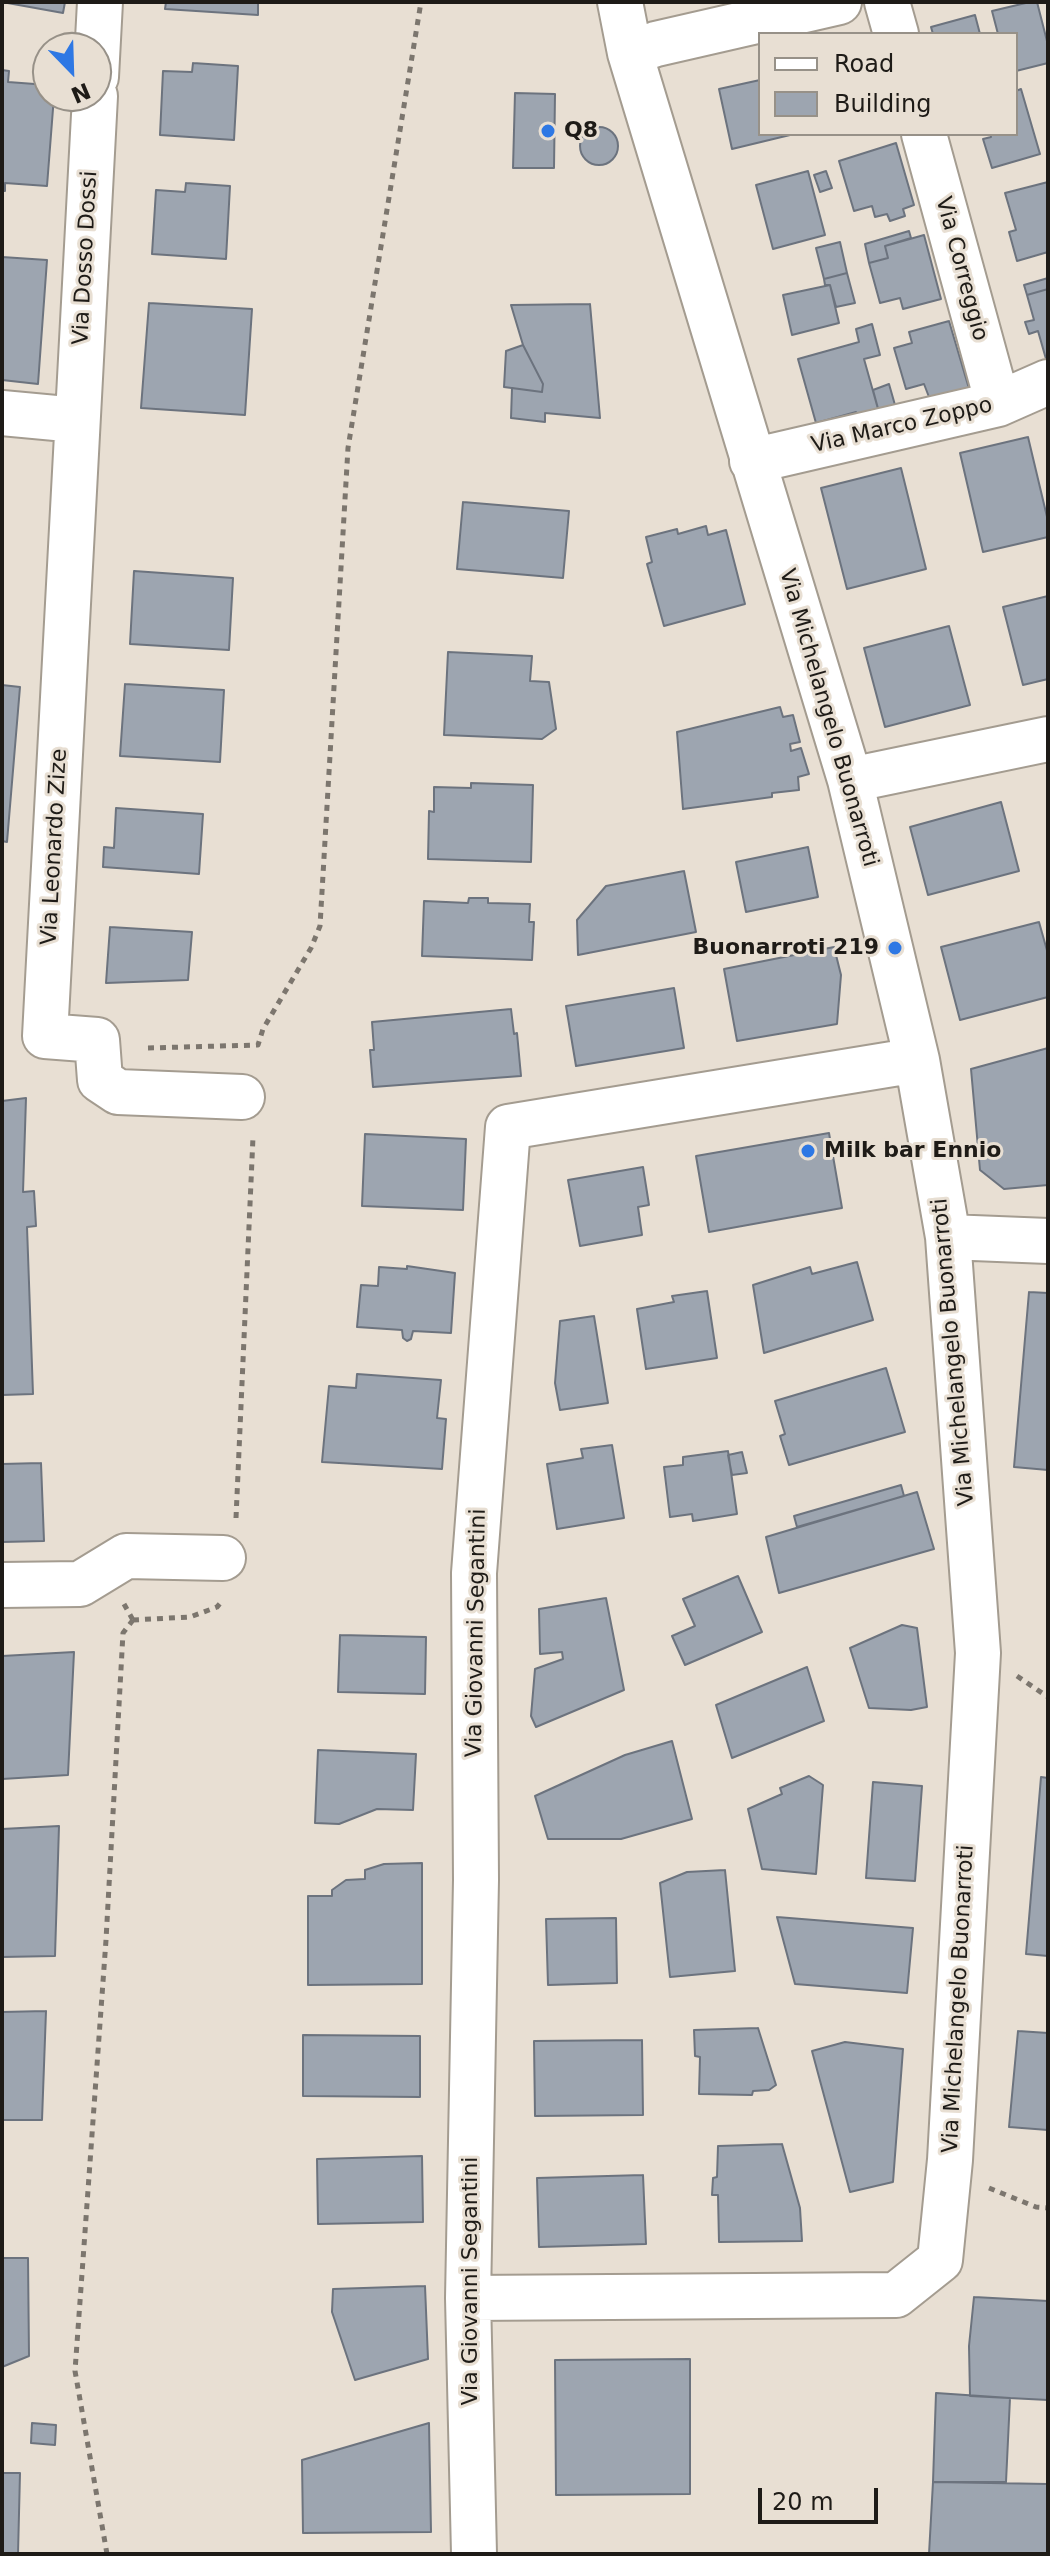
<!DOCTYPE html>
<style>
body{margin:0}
#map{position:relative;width:1050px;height:2556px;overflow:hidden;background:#e8dfd3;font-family:"DejaVu Sans",sans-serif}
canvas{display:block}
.frame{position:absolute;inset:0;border:4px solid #1e1b17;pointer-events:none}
.legend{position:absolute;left:758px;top:32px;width:260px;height:104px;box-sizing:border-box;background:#e8dfd3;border:2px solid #979188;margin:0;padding:10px 14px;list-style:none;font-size:24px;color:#1e1b17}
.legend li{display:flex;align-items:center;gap:16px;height:40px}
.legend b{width:40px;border:2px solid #979188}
.north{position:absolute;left:32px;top:32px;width:80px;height:80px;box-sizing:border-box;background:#e8dfd3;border:2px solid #979188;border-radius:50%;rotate:157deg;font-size:22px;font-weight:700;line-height:32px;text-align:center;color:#1e1b17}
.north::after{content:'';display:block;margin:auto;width:28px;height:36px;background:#2e78e4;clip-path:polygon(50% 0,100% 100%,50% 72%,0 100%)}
.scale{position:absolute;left:758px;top:2488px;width:120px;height:36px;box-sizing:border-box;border:4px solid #1e1b17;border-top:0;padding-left:10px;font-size:24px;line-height:28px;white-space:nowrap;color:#1e1b17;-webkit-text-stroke:6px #e8dfd3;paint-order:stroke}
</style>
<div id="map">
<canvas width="1050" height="2556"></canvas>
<div class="frame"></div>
<ul class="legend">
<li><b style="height:10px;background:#fff"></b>Road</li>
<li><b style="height:22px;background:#9da5b0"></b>Building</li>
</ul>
<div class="north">N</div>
<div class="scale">20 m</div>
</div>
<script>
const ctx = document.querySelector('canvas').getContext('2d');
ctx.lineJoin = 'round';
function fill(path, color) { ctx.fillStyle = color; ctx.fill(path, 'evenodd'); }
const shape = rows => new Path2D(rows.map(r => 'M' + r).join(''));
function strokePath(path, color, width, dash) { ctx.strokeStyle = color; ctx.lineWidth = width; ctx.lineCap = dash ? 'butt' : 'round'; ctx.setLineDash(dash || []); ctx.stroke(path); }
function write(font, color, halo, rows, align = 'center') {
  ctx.font = font + ' "DejaVu Sans",sans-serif'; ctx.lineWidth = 6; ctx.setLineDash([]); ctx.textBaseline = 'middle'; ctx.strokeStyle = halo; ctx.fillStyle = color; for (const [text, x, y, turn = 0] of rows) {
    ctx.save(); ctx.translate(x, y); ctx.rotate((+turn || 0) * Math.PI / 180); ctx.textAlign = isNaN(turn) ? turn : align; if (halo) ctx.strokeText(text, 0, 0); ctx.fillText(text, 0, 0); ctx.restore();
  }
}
const building = shape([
 [2,2,65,2,63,13,2,2],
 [166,2,258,2,258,15,165,9,166,2],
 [1030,2,1037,2,1048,45,1048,63,1016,71,1016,34,998,34,992,11,1030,2],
 [975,15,980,34,933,34,931,27,975,15],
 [193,63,238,66,234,140,160,135,163,71,192,72,193,63],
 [2,70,9,71,8,82,48,85,48,96,54,96,47,186,5,183,5,191,2,191,2,70],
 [760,80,760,134,790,135,732,149,719,89,760,80],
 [1021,89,1040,154,992,168,983,139,991,137,990,134,1016,134,1016,91,1021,89],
 [515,93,555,94,554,168,513,168,515,93],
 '580 146a19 19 0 1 1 38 0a19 19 0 1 1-38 0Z',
 [896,143,914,205,903,209,905,216,890,221,887,214,875,217,872,206,854,211,839,161,896,143],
 [808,171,825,235,773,249,756,185,808,171],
 [826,171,832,188,820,192,814,175,826,171],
 [1048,182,1048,252,1017,261,1009,232,1016,230,1005,193,1048,182],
 [186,183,230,186,226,259,152,254,156,190,185,192,186,183],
 [909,231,911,238,885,246,888,258,869,263,865,244,909,231],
 [924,235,941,299,903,309,900,298,880,303,869,263,888,258,885,246,924,235],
 [840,242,847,273,824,279,816,248,840,242],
 [2,257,47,260,38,384,2,380,2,257],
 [847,273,855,303,836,307,830,285,825,285,824,279,847,273],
 [1048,278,1048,289,1027,295,1024,285,1048,278],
 [830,285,839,323,792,335,783,295,830,285],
 [1048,289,1048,359,1046,359,1038,331,1029,334,1025,322,1034,320,1027,295,1048,289],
 [149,303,252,309,245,415,141,408,149,303],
 [590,304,600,418,545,413,545,422,511,418,512,388,542,392,543,384,523,345,511,305,590,304],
 [949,321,970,392,936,402,934,396,929,397,924,384,906,389,894,348,912,343,909,332,949,321],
 [872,324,880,355,864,359,880,416,859,421,856,412,816,423,798,359,859,342,856,329,872,324],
 [523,345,543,384,542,392,504,387,506,351,523,345],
 [889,384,897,412,880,416,873,390,889,384],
 [1028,437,1048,521,1048,537,983,552,960,453,1028,437],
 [901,468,926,569,847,589,821,488,901,468],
 [463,502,569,511,563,578,457,569,463,502],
 [706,526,708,535,726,530,745,604,664,626,647,564,652,562,646,537,677,529,678,534,706,526],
 [134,571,233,578,229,650,130,644,134,571],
 [1048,596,1048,679,1023,685,1003,607,1048,596],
 [949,626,970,705,885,727,864,648,949,626],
 [448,652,532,656,530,681,549,682,556,729,542,739,444,735,448,652],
 [125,684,224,690,220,762,120,756,125,684],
 [2,685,20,687,7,842,2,841,2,685],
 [780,707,783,717,793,715,800,742,790,744,791,751,801,748,809,774,798,777,799,790,772,793,772,797,683,809,677,732,780,707],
 [471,783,533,785,531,862,428,859,429,811,434,812,434,787,471,788,471,783],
 [1001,802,1019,871,928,895,910,827,1001,802],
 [116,808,203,814,199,874,103,867,104,847,114,848,116,808],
 [808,847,818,897,746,912,736,862,808,847],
 [684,871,696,932,578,955,577,920,606,886,684,871],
 [469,898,488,898,488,903,530,904,529,922,534,922,532,960,422,956,424,901,468,903,469,898],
 [1039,922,1048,954,1048,997,960,1020,941,947,1039,922],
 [110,927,192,932,188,980,106,983,110,927],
 [834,947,841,975,837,1024,737,1041,724,969,834,947],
 [674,988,684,1048,576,1066,566,1006,674,988],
 [511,1009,514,1034,517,1033,521,1076,373,1087,370,1050,374,1050,372,1022,511,1009],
 [1048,1048,1048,1185,1004,1189,980,1170,971,1069,1048,1048],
 [26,1098,23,1192,34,1191,36,1226,27,1227,33,1394,2,1395,2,1101,26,1098],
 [829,1133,842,1208,709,1232,696,1156,829,1133],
 [365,1134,466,1139,463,1210,362,1206,365,1134],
 [643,1167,649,1205,638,1207,642,1235,580,1246,568,1180,643,1167],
 [857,1262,873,1320,764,1353,753,1285,810,1267,812,1274,857,1262],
 [407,1266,455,1273,451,1333,413,1331,411,1339,407,1341,403,1338,402,1330,357,1327,361,1285,378,1286,379,1267,407,1269,407,1266],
 [707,1291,717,1358,646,1369,637,1309,674,1302,672,1296,707,1291],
 [1029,1292,1048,1293,1048,1470,1014,1467,1029,1292],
 [594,1316,608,1403,560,1410,555,1383,560,1321,594,1316],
 [886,1368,905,1432,789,1465,780,1436,785,1434,775,1401,886,1368],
 [357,1374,441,1380,437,1418,446,1419,442,1469,322,1462,329,1386,356,1388,357,1374],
 [612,1445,624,1518,557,1529,547,1464,583,1458,581,1449,612,1445],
 [728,1451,737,1514,693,1521,692,1514,670,1517,664,1467,683,1465,683,1457,728,1451],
 [742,1452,747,1473,732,1475,728,1455,742,1452],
 [41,1463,44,1541,2,1542,2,1464,41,1463],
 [901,1485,904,1496,797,1527,794,1516,901,1485],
 [917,1492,934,1549,779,1593,766,1537,917,1492],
 [738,1576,762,1632,685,1665,672,1636,695,1626,683,1599,738,1576],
 [606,1598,624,1690,536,1727,531,1716,535,1669,563,1659,562,1652,540,1654,539,1609,606,1598],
 [902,1625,917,1628,927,1707,911,1710,869,1708,850,1648,902,1625],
 [340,1635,426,1637,425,1694,338,1692,340,1635],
 [74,1652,68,1775,2,1779,2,1656,74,1652],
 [807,1667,824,1721,732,1758,716,1705,807,1667],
 [672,1741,692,1819,621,1839,548,1839,535,1796,625,1755,672,1741],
 [318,1750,416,1754,413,1810,377,1809,339,1824,315,1823,318,1750],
 [809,1776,823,1785,816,1874,762,1869,748,1809,782,1794,780,1788,809,1776],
 [1041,1777,1048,1778,1048,1956,1026,1954,1041,1777],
 [873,1782,922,1786,915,1881,866,1878,873,1782],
 [59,1826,55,1956,2,1957,2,1829,59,1826],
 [422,1863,422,1984,308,1985,308,1896,332,1896,332,1890,346,1880,365,1879,365,1870,384,1864,422,1863],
 [725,1870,735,1971,670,1977,660,1883,687,1872,725,1870],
 [777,1917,913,1928,907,1993,795,1984,777,1917],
 [616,1918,617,1983,548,1985,546,1919,616,1918],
 [46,2011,42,2120,2,2120,2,2012,46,2011],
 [758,2028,776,2085,769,2090,753,2091,752,2095,699,2094,700,2057,695,2056,694,2030,758,2028],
 [1018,2031,1048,2033,1048,2130,1009,2127,1018,2031],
 [303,2035,420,2036,420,2097,303,2096,303,2035],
 [642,2040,643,2115,535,2116,534,2041,642,2040],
 [845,2042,903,2049,893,2182,850,2192,812,2051,845,2042],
 [782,2144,800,2208,802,2241,719,2242,718,2195,712,2195,713,2178,717,2177,718,2146,782,2144],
 [422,2156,423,2222,318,2224,317,2159,422,2156],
 [643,2175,646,2244,539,2247,537,2178,643,2175],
 [2,2258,28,2258,29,2356,2,2367,2,2258],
 [425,2286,428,2359,355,2380,332,2312,333,2289,425,2286],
 [974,2297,1048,2301,1048,2400,970,2396,969,2346,974,2297],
 [690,2359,690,2494,556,2495,555,2360,690,2359],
 [936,2393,1010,2398,1006,2482,933,2482,936,2393],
 [32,2423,56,2425,55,2445,31,2443,32,2423],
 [429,2423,431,2532,303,2533,302,2460,429,2423],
 [2,2473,20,2473,18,2554,2,2554,2,2473],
 [933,2482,1048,2484,1048,2554,929,2554,933,2482]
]);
fill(building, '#9da5b0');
strokePath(building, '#6c737e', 2);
const street = shape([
 [887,2,896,34],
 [630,53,656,44,839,2],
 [96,77,100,2],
 [95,96,45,1036,97,1040,100,1080,118,1092,242,1097],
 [924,134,998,404],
 [2,413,77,420],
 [752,461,998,404,1048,382],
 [850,780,1048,739],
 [948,1237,1048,1241],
 [2,1585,80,1584,126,1556,223,1558],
 [468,2298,896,2295,940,2260,950,2160,978,1653,948,1237,917,1060,850,780,630,53,620,2],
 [474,2554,468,2298,476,1880,474,1573,508,1127,917,1060]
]);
strokePath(street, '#a49c90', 48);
strokePath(shape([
 [148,1048,258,1045,263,1029,311,948,320,926,348,448,421,2],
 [236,1518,253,1137],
 [124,1604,133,1620],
 [133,1620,190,1617,217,1607,223,1600],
 [1017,1676,1048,1697],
 [989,2188,1036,2207,1048,2208],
 [107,2554,75,2371,106,1940,123,1633,133,1620]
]), '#7c766e', 5, [6, 6]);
strokePath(street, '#fff', 44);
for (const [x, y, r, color] of [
 [548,131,8,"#2e78e4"],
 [895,948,8,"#2e78e4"],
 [808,1151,8,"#2e78e4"]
]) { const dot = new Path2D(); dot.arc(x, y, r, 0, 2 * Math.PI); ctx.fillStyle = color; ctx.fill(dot); strokePath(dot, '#e8dfd3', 3); }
write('bold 22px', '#1e1b17', '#e8dfd3', [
 ["Q8",564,131],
 ["Buonarroti 219",879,948,"right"],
 ["Milk bar Ennio",824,1151]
], 'left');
write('22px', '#1e1b17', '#e8dfd3', [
 ["Via Dosso Dossi",86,258,-87],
 ["Via Correggio",961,269,75],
 ["Via Marco Zoppo",902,426,-13],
 ["Via Michelangelo Buonarroti",828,718,74],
 ["Via Leonardo Zize",55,847,-87],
 ["Via Michelangelo Buonarroti",954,1352,-95],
 ["Via Giovanni Segantini",477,1633,-89],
 ["Via Michelangelo Buonarroti",959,1999,-87],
 ["Via Giovanni Segantini",471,2281,-90]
]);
</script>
